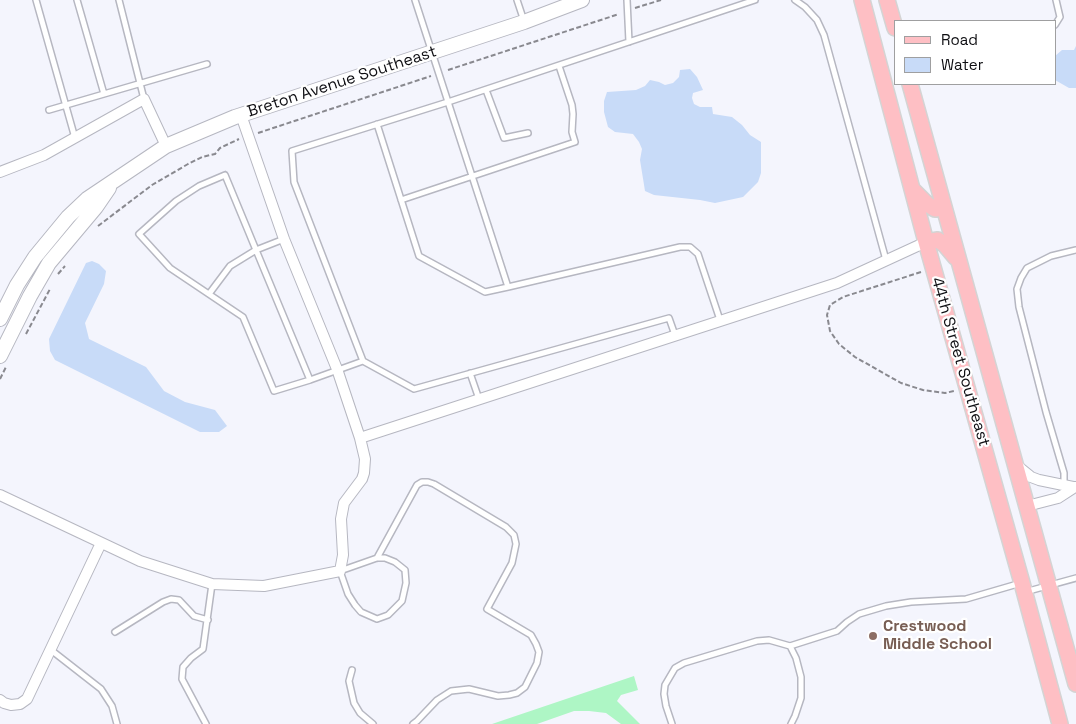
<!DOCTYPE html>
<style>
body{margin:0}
#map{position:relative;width:1076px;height:724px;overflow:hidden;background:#f4f5fd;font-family:"Space Grotesk",sans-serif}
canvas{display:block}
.legend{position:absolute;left:894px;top:20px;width:162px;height:65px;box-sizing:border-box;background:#fff;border:1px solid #9f9fa0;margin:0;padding:6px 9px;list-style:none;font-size:15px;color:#0e0e12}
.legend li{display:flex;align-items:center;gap:10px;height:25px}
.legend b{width:25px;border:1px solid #9f9fa0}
</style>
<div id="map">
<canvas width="1076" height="724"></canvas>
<ul class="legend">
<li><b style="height:6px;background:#febfc4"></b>Road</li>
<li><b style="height:14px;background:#c8dbf8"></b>Water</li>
</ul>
</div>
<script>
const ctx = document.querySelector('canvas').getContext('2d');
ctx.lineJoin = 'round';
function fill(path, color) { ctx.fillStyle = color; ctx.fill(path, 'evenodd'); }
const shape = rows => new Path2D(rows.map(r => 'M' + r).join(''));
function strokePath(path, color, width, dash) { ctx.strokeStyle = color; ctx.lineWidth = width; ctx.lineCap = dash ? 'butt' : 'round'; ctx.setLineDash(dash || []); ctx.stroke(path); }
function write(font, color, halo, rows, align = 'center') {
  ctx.font = font + ' "Space Grotesk",sans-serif'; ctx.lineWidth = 4.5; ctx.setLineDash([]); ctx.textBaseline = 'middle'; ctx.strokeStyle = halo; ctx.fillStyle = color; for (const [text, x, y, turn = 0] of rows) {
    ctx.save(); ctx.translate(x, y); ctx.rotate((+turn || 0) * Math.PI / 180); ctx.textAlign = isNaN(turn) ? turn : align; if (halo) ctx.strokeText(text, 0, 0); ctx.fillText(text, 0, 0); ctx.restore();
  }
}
fill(shape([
 [634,676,638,690,621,695,617,701,640,724,621,724,606,713,589,711,574,711,537,724,492,724]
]), '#aef6c5');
fill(shape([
 [1076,46,1076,88,1069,88,1055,80,1055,56,1062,50,1074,50],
 [690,69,697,77,703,90,693,93,692,98,694,104,700,107,712,107,713,114,732,117,742,125,750,135,761,142,761,173,758,182,743,197,715,203,700,200,654,195,645,191,640,160,642,149,639,142,633,134,615,132,608,127,604,112,604,101,607,92,636,90,645,86,650,80,659,82,665,85,673,83,679,77,680,70],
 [92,261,99,264,106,271,104,284,85,323,89,339,146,367,164,391,185,402,215,410,227,426,219,432,200,432,55,360,50,351,49,339,86,263]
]), '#c8dbf8');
const lane = shape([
 [36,0,75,138],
 [77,0,104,94],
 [119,0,144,99],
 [415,0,508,287,680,247,690,247,698,254,720,320],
 [517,0,524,21],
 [627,0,629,42],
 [795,0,805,7,817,20,824,35,886,260],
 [1055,25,1060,17,1056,0],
 [486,90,504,138,528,133],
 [49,110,207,64],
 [377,124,419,256,485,292,508,287],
 [225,175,256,250,310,380,274,391,243,317,170,268,139,234,176,201,199,186,225,175],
 [401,200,575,142,572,132,573,114,572,105,559,66],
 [209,294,230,266,256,250,284,239],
 [675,335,669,318,414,389,363,361,294,182,292,151,448,102,755,0],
 [470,373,479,399],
 [310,380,363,361],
 [1064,485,1064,473,1046,412,1019,307,1017,289,1021,278,1027,268,1051,256,1076,250],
 [377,558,417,485,422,482,428,482,434,484,506,527,514,535,516,544,512,563,487,609,531,635,536,644,539,652,537,663,525,687,517,693,509,695,498,696,469,689,451,691,437,700,417,721,413,724],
 [377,558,385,558,395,562,405,570,406,583,402,601,388,615,377,619,361,612,355,605,348,594,340,571,377,558],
 [1025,592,1076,578],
 [115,632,163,602,171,599,179,600,194,616,208,620],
 [790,646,796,658,801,677,801,698,795,716,791,724],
 [51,650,101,689,112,706,117,724],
 [352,670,349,681,354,703,360,713,373,724],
 [206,724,182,679,183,667,191,658,203,649,212,584],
 [672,724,666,706,664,694,665,685,675,668,684,663,757,641,769,640,790,646,837,631,847,622,859,614,886,606,911,602,966,599,1021,583]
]);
const street = shape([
 [0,172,44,155,144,99,166,146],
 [360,438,837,283,926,242],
 [1015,464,1031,477,1039,480,1073,487],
 [0,495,140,561,212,584,264,586,340,571,343,555,341,519,344,503,362,479,364,473,365,459,360,438,337,369,284,239,241,115],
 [1027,506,1058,498,1075,487],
 [0,700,4,703,11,705,20,704,27,699,101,543]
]);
const secondary = shape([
 [0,319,17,285,35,257,68,217,87,199,166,146,235,117,524,22,582,0],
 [0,356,30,296,49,263,96,207,109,188]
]);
const primary = shape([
 [862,0,926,242,1022,583,1060,724],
 [887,0,895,28],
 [910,84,1076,684],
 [913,190,927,204,935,209,944,208],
 [926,242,938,240,945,245,956,258]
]);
strokePath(lane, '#b6b7c1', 8);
strokePath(street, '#b6b7c1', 12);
strokePath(secondary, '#b6b7c1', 16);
strokePath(primary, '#d4d4d4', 18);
strokePath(shape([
 [635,8,661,0],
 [448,70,619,14],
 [258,133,431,76],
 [98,226,152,185,188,164,202,157,215,154,220,148,239,139],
 [921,272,843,297,830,305,827,315,830,331,839,344,855,357,901,383,923,390,945,393,954,391],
 [58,274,65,266],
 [26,334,50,289],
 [0,379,6,367]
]), '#89898f', 2, [5, 2.5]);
strokePath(lane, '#fff', 5);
strokePath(street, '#fff', 10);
strokePath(secondary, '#fff', 14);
strokePath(primary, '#febfc4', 15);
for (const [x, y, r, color] of [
 [873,636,5,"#8d6e63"]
]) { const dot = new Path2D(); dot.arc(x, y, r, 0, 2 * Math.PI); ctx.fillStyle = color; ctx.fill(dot); strokePath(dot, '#fff', 2); }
write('16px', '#0e0e12', '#fff', [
 ["Breton Avenue Southeast",342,82,-18],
 ["44th Street Southeast",960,362,74]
]);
write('bold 16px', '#785e54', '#fff', [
 ["Crestwood",883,627],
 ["Middle School",883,645]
], 'left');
</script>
